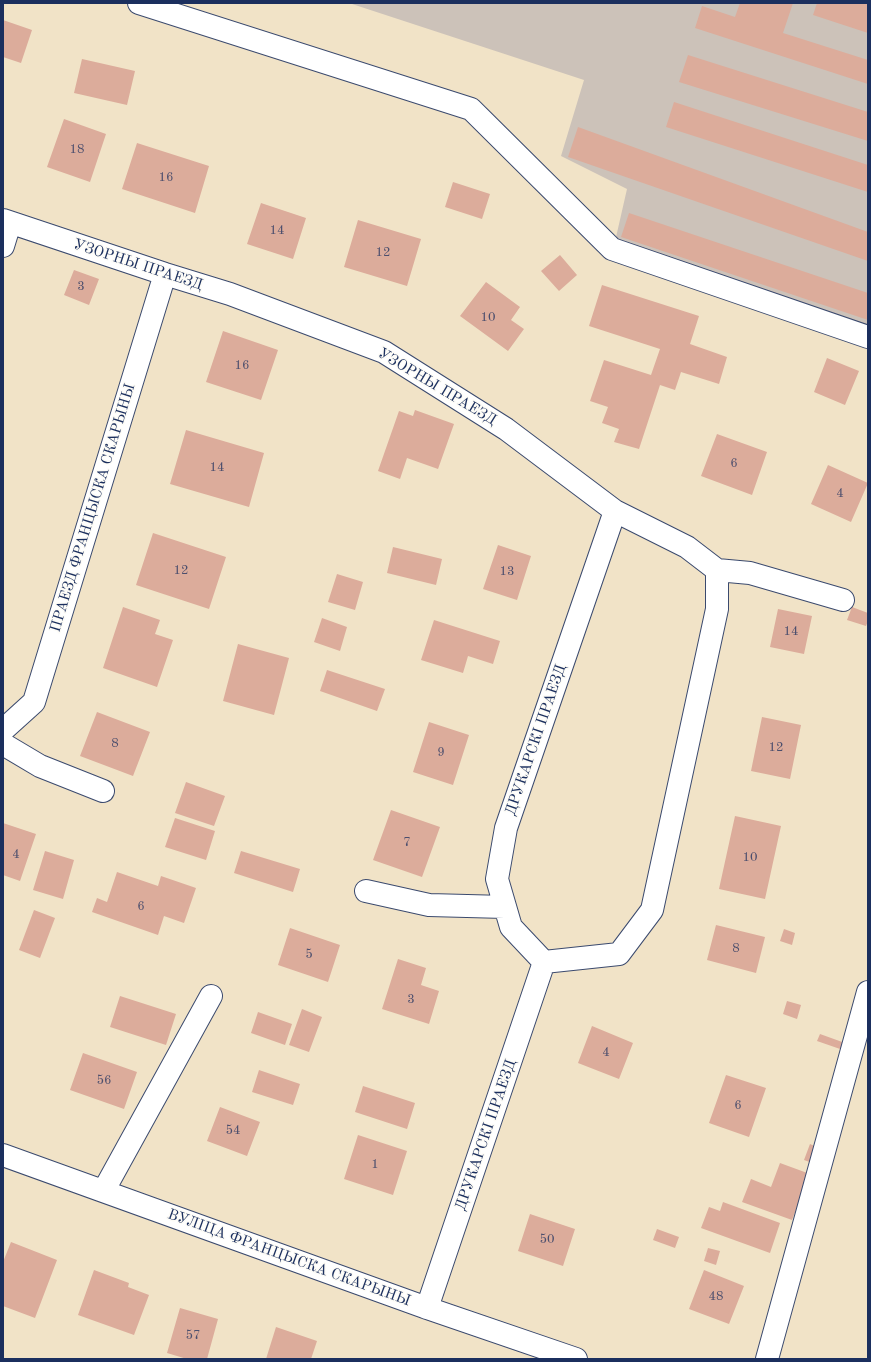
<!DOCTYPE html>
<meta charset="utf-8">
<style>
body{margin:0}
#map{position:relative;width:871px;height:1362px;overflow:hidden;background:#f1e3c7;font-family:"Old Standard TT",serif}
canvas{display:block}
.frame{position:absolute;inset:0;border:4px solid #1b2f5e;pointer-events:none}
</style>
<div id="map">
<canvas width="871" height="1362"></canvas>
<div class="frame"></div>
</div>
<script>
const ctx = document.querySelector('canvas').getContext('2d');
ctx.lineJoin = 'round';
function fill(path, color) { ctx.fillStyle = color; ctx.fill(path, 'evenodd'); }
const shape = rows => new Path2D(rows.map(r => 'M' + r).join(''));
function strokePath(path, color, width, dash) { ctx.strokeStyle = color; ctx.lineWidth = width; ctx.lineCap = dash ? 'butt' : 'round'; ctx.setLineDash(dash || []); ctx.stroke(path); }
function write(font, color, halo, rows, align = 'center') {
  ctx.font = font + ' "Old Standard TT",serif'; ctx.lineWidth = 3; ctx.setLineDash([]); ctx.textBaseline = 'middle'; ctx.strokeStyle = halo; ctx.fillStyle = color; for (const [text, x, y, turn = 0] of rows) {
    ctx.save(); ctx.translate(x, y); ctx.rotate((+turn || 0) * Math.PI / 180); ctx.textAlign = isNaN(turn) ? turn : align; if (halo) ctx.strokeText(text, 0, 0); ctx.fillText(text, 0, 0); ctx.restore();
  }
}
fill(shape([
 [349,3,868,3,868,331,614,246,627,189,561,156,584,80]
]), '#ccc2b9');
fill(shape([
 [740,3,793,3,783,33,868,60,868,84,695,28,702,6,735,17],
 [817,3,868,3,868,33,813,15],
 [3,20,32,30,21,63,3,57],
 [688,55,868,112,868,141,679,82],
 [82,59,135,71,127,105,74,93],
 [674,102,868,165,868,192,666,127],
 [64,119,106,134,90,182,47,167],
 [578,127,868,232,868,261,568,157],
 [137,143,209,166,195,213,122,189],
 [453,182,490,194,482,219,445,207],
 [261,203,306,218,293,259,247,244],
 [629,213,868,293,868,320,621,237],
 [358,220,421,239,407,286,344,267],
 [560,255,577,275,559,291,541,271],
 [74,270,99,279,89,305,64,295],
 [486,282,520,307,511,320,524,329,508,351,460,316],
 [602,285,699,316,690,344,727,357,719,384,681,372,675,390,660,385,639,449,614,442,619,429,602,423,608,407,590,401,604,360,651,375,660,349,589,326],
 [223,331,278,350,261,400,206,382],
 [827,358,859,371,845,405,814,392],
 [415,410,454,424,438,469,407,458,400,479,378,471,399,411,413,416],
 [186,430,264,453,249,507,170,484],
 [717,434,767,452,752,495,701,476],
 [828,465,868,483,851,522,811,504],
 [153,533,226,557,209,609,136,585],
 [498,545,531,556,517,600,483,589],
 [393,547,442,559,436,585,387,573],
 [337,574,363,582,355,610,328,602],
 [123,607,160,620,155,634,173,640,157,687,103,668],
 [852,607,868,613,868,621,866,626,847,620],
 [778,609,812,616,804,654,770,647],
 [322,618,347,627,340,651,314,642],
 [434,620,500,641,493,664,468,656,463,673,421,660],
 [238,644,289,658,274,715,223,701],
 [327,670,385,689,377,711,320,691],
 [97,712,150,732,133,776,80,756],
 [762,717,801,725,790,779,751,771],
 [429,722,469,735,453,785,413,772],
 [186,782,225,796,214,826,175,813],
 [391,810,440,827,422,877,373,860],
 [735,816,781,826,765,899,719,889],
 [175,818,215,831,206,860,165,847],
 [3,823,36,834,20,881,3,875],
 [45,851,74,860,63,899,33,890],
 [241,851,300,869,293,892,234,873],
 [117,872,158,886,161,876,196,888,184,923,164,916,158,935,92,912,97,898,107,902],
 [34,910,55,918,40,958,19,950],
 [716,925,765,937,756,973,707,960],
 [290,928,340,945,328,982,278,965],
 [784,929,795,933,792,945,780,941],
 [398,959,426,968,421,985,439,991,429,1024,382,1009],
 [120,996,176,1014,166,1045,110,1027],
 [787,1001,801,1005,797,1019,783,1014],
 [302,1009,322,1017,309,1052,289,1045],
 [258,1012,292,1024,285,1045,251,1033],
 [592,1026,633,1043,619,1079,578,1063],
 [820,1034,845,1043,843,1050,817,1041],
 [83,1053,137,1072,124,1109,70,1090],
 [259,1070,300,1084,293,1105,252,1092],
 [726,1075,766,1088,749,1137,709,1123],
 [363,1086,415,1103,407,1129,355,1112],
 [220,1107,260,1122,247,1156,207,1141],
 [358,1135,407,1151,393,1195,344,1179],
 [810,1144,821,1149,815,1164,804,1160],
 [780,1163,810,1174,792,1220,742,1202,751,1179,771,1187],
 [723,1202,780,1223,770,1253,701,1228,709,1207,720,1211],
 [530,1214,575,1229,563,1266,518,1251],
 [657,1229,679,1237,675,1248,653,1240],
 [11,1242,57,1260,35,1318,3,1306,3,1262],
 [708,1248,720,1251,716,1265,704,1261],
 [94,1270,129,1283,128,1287,149,1295,134,1335,78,1315],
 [704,1270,744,1286,729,1324,689,1309],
 [180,1308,218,1319,207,1359,187,1359,167,1353],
 [276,1327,317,1341,311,1359,266,1359]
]), '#dcac9b');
const minor = shape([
 [139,3,471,109,612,249,868,337],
 [3,220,165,274,230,294,384,352,506,429,615,511,687,547,717,570,750,573,843,600],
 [3,246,10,223],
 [3,730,34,702,165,274],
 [3,744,40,766,103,791],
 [366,891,429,905,505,907],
 [544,962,511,927,497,879,506,828,615,511],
 [3,1155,427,1308,576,1359],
 [104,1190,211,996],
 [427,1308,544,962,619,954,652,910,717,609,717,570],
 [767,1359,868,992]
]);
strokePath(minor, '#3b4a6e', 24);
strokePath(minor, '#fff', 22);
write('13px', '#4b4e6d', null, [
 ["18",77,150],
 ["16",166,178],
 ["14",277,231],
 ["12",383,253],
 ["3",81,287],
 ["10",488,318],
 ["16",242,366],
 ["6",734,464],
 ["14",217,468],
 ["4",840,494],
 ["12",181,571],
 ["13",507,572],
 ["14",791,632],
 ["8",115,744],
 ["12",776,748],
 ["9",441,753],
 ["7",407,843],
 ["4",16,855],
 ["10",750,858],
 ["6",141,907],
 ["8",736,949],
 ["5",309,955],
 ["3",411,1000],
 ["4",606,1053],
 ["56",104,1081],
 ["6",738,1106],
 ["54",233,1131],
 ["1",375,1165],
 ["50",547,1240],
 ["48",716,1297],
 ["57",193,1336]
]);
write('15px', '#1b2f5e', '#fdfcf7', [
 ["УЗОРНЫ ПРАЕЗД",138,265,18],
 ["УЗОРНЫ ПРАЕЗД",437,387,31],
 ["ПРАЕЗД ФРАНЦЫСКА СКАРЫНЫ",93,508,-73],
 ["ДРУКАРСКІ ПРАЕЗД",536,740,-71],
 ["ДРУКАРСКІ ПРАЕЗД",486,1135,-71],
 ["ВУЛІЦА ФРАНЦЫСКА СКАРЫНЫ",289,1258,20]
]);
</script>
